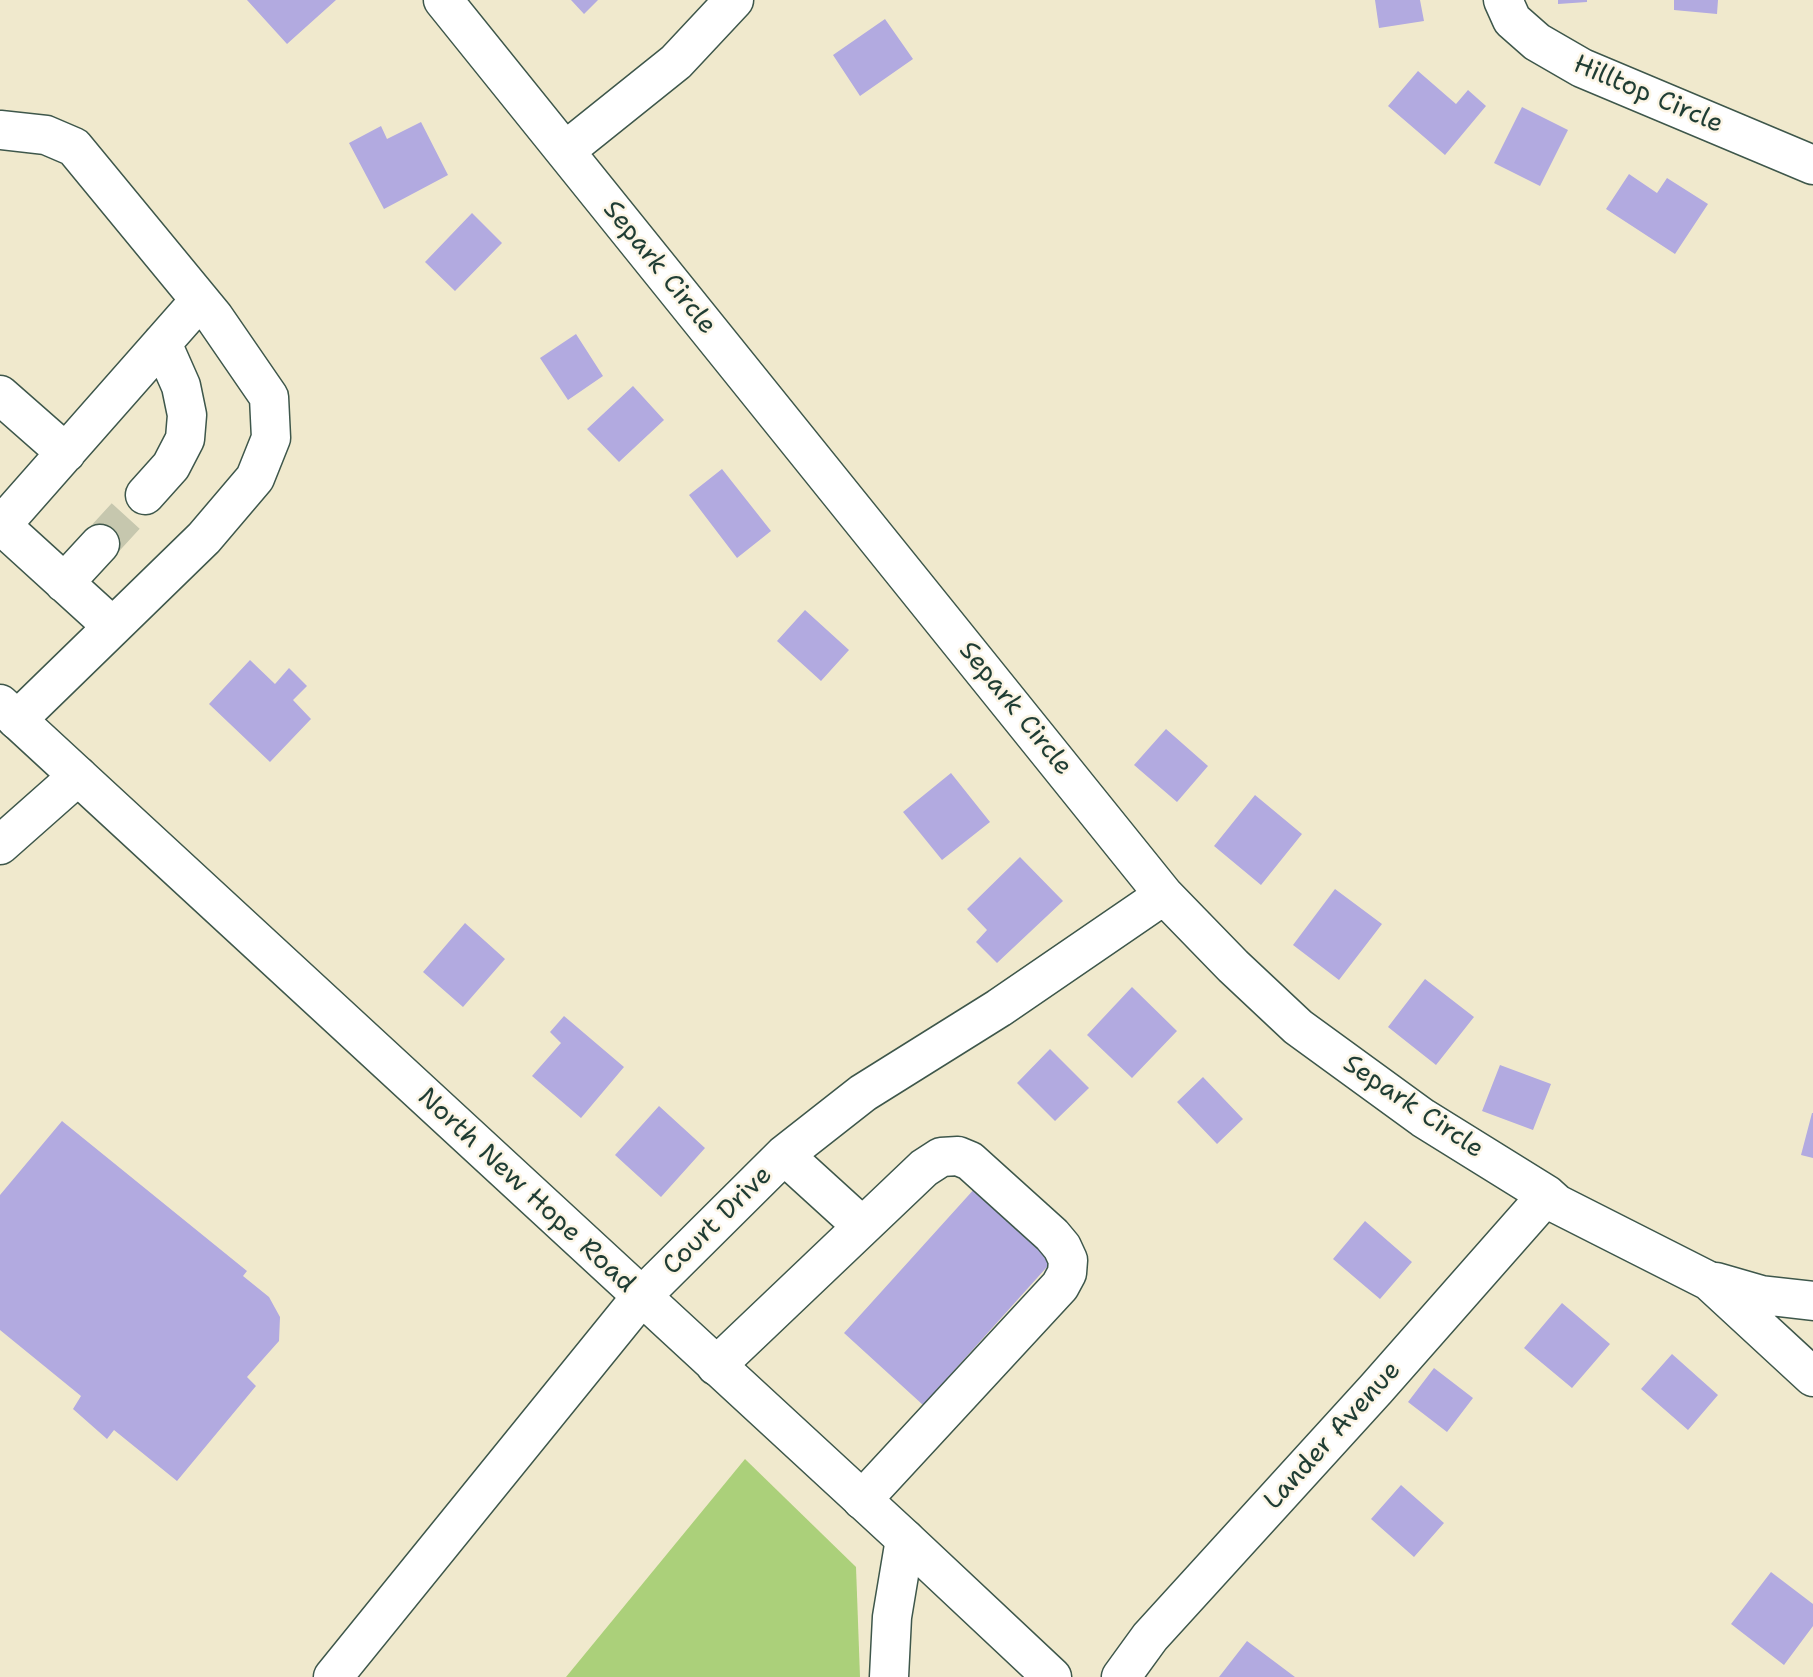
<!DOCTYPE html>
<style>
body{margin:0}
canvas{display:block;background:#f0e9cd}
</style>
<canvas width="1813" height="1677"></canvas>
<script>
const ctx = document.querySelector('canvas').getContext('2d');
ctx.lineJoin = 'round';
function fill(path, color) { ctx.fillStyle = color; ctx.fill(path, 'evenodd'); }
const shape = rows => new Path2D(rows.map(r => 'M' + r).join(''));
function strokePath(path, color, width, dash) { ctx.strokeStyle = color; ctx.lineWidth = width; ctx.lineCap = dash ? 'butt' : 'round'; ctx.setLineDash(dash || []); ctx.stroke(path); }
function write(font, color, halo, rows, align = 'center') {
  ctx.font = font + ' "Shantell Sans",sans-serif'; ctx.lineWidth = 5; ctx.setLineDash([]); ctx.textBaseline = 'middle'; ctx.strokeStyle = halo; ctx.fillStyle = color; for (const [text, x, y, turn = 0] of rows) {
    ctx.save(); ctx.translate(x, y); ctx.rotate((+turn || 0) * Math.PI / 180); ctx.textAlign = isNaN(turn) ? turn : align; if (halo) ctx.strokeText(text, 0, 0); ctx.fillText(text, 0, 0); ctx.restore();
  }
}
fill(shape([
 [745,1459,856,1567,860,1677,566,1677]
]), '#abd07a');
fill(shape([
 [247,0,336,0,287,44],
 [571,0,598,0,584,14],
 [1375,0,1420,0,1424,21,1379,28],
 [1558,0,1587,0,1587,2,1558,4],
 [1674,0,1718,0,1717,14,1674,10],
 [885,19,913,59,860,96,833,55],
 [1418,71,1456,104,1468,90,1486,106,1445,155,1388,106],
 [1522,107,1568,130,1540,186,1494,163],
 [421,122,448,175,384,209,349,143,381,126,387,139],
 [1629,174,1657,193,1667,178,1708,204,1675,254,1606,209],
 [472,213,502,243,455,291,425,262],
 [576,334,603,376,568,400,540,358],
 [633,386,664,420,619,462,587,429],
 [722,469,771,531,737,558,689,495],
 [805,610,849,650,821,681,777,641],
 [250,660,275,684,289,668,307,686,293,700,311,719,270,762,209,704],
 [1166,729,1208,766,1177,802,1134,765],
 [951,773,990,822,942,860,903,812],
 [1255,795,1302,834,1261,885,1214,846],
 [1020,857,1063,901,997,963,976,942,987,930,967,909],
 [1335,889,1382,924,1339,980,1293,945],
 [465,923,505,959,463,1007,423,972],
 [1425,979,1474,1017,1436,1065,1388,1027],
 [1132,987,1177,1031,1132,1078,1087,1035],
 [564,1016,624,1067,581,1118,532,1076,561,1043,550,1032],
 [1050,1049,1089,1088,1055,1121,1017,1083],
 [1500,1065,1551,1084,1533,1130,1482,1111],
 [1203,1077,1243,1119,1217,1144,1177,1102],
 [659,1106,705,1148,661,1197,615,1155],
 [1812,1113,1813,1113,1813,1158,1801,1155],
 [62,1121,247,1271,243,1276,269,1297,280,1317,279,1341,247,1377,256,1386,177,1481,114,1430,107,1439,73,1409,81,1396,0,1330,0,1195],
 [976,1187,1055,1258,923,1405,844,1333],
 [1365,1221,1412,1262,1380,1299,1333,1259],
 [1562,1303,1610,1344,1572,1388,1524,1348],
 [1672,1354,1718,1395,1688,1430,1641,1389],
 [1434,1368,1473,1398,1447,1432,1408,1402],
 [1401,1485,1444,1523,1414,1557,1371,1519],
 [1771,1572,1813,1604,1813,1626,1784,1665,1731,1624],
 [1247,1641,1295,1677,1219,1677]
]), '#b2aae0');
strokePath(shape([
 [100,544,145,495]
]), '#c6c7ae', 38, [38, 19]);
const minor = shape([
 [443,0,1164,895,1233,966,1298,1027,1423,1118,1547,1195,1557,1204,1709,1281,1813,1377],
 [1503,0,1512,20,1537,42,1582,68,1813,165],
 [0,130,46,135,74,147,214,317,269,397,271,438,255,478,204,538,17,720],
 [565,151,676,62,734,0],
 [0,395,66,453],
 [145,495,171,466,185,439,187,415,181,386,162,343],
 [1,525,112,626],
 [0,527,200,300],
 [64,583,100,544],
 [0,845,78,776],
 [784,1155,862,1226],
 [1716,1282,1761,1295,1813,1301],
 [716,1366,924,1168,941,1157,958,1156,970,1161,1052,1235,1062,1247,1068,1260,1067,1273,1060,1286,862,1500],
 [333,1677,641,1297,784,1155,863,1093,999,1008,1164,895],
 [889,1677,892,1617,905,1539],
 [1121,1677,1150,1637,1376,1389,1547,1195]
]);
const major = shape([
 [0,704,905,1539,1052,1677]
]);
strokePath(minor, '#3e574b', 41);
strokePath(major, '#3e574b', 41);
strokePath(minor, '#fff', 38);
strokePath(major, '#fff', 38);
write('26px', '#1f3d34', '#fcf5e5', [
 ["Hilltop Circle",1648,95,23],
 ["Separk Circle",659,268,51],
 ["Separk Circle",1015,709,51],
 ["Separk Circle",1413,1107,34],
 ["North New Hope Road",526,1191,43],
 ["Court Drive",718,1221,-45],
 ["Lander Avenue",1333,1436,-48]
]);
</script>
